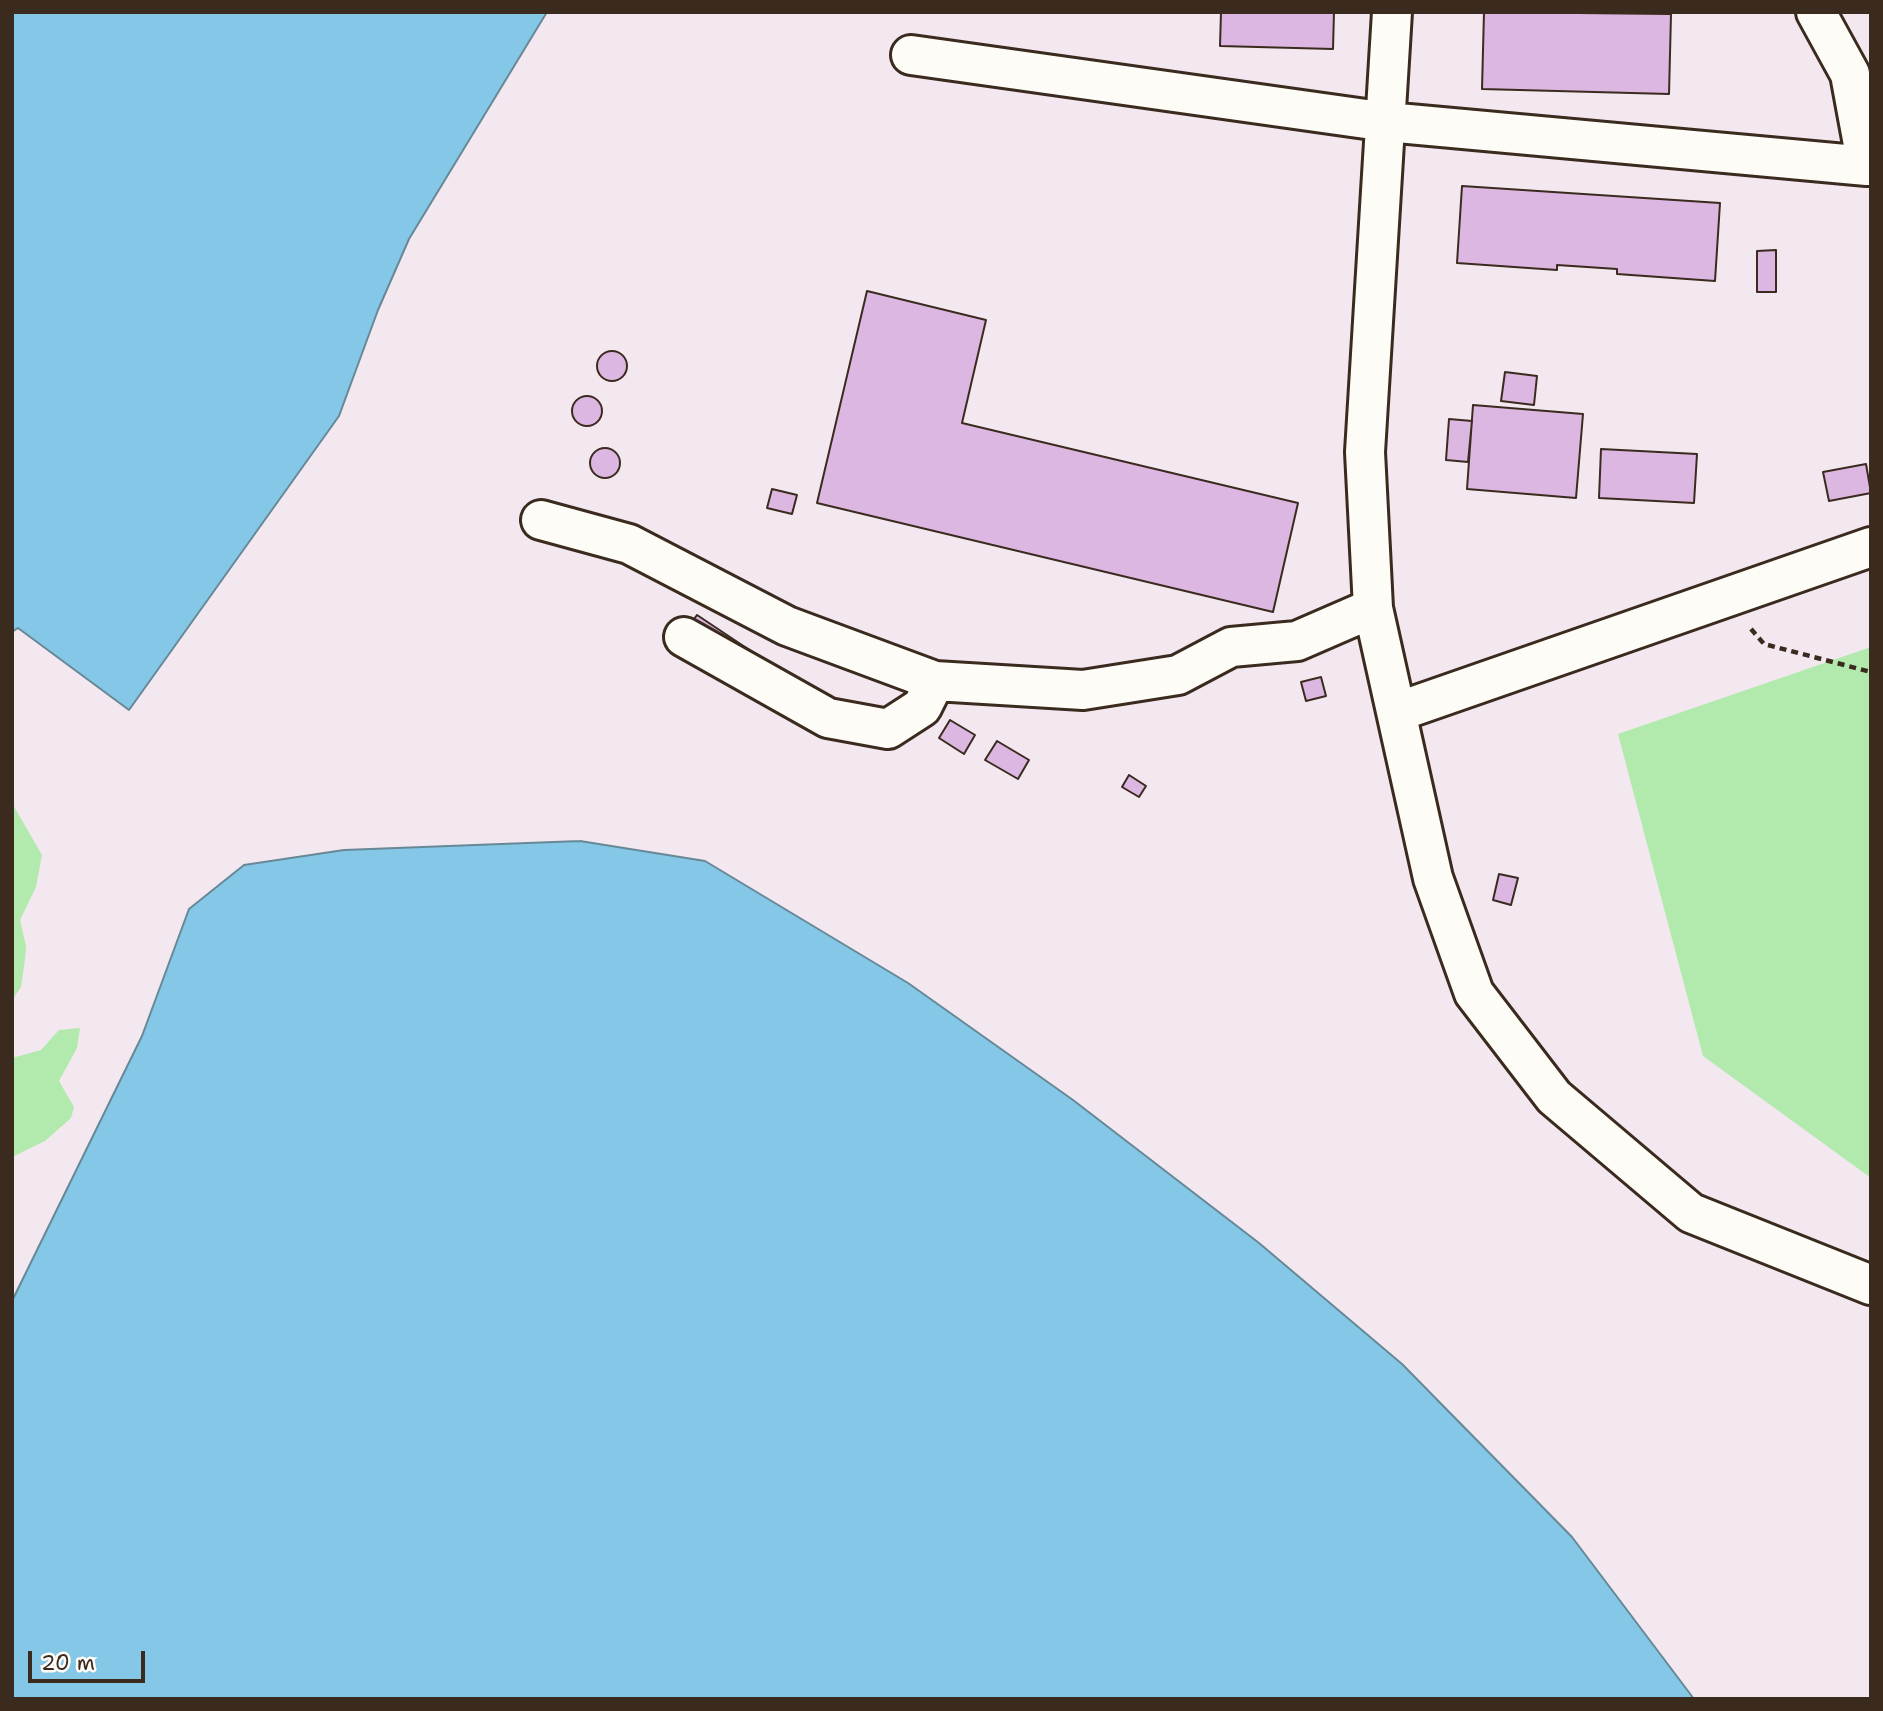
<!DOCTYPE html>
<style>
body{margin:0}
#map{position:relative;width:1883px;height:1711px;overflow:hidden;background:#f3e7f0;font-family:"Shantell Sans",sans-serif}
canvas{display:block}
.frame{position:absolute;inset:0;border:14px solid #3b2a1e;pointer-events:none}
.scale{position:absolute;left:28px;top:1651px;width:117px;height:32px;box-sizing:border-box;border:4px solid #3b2a1e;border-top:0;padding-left:9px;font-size:21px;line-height:24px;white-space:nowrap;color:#3b2a1e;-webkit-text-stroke:5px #fdfcf7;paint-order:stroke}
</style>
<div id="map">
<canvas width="1883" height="1711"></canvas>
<div class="frame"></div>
<div class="scale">20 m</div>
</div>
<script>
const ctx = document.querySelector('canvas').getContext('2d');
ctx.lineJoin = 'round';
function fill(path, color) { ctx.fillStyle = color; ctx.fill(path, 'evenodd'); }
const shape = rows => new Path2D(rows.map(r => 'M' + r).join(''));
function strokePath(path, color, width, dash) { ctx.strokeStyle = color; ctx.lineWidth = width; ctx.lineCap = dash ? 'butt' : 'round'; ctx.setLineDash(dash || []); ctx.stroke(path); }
fill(shape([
 [1871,647,1871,1178,1703,1056,1618,734],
 [12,803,42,855,36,887,20,920,26,946,25,959,21,987,12,1000],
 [80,1028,77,1048,59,1081,74,1107,71,1118,45,1141,12,1157,12,1058,41,1050,59,1030]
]), '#b2eaad');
const water = shape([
 [12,12,547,12,409,239,378,310,339,416,129,710,18,628,12,632,12,12],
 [580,841,705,861,908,983,1073,1100,1259,1243,1402,1364,1572,1537,1694,1699,12,1699,12,1301,142,1036,189,909,244,865,344,850,580,841]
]);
fill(water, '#85c7e6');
strokePath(water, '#678896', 2);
const building = shape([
 [1221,12,1334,12,1333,49,1220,46,1221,12],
 [1484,12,1671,14,1669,94,1482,89,1484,12],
 [1462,186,1720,203,1715,281,1617,274,1617,269,1557,265,1557,270,1457,263,1462,186],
 [1776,250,1776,292,1757,292,1757,251,1776,250],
 [867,291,986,320,962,423,1298,503,1273,612,817,503,867,291],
 '597 366a15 15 0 1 1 30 0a15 15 0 1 1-30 0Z',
 [1505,372,1537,376,1534,405,1501,401,1505,372],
 '572 411a15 15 0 1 1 30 0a15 15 0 1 1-30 0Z',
 [1473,405,1583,414,1576,498,1467,489,1473,405],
 [1449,419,1472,421,1468,462,1446,460,1449,419],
 '590 463a15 15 0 1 1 30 0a15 15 0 1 1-30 0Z',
 [1601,449,1697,454,1694,503,1599,498,1601,449],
 [1866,464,1871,493,1829,501,1823,472,1866,464],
 [772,489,797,495,792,514,767,508,772,489],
 [697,615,790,677,691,623,697,615],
 [1321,677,1326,696,1306,701,1301,682,1321,677],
 [950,720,975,735,964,754,939,738,950,720],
 [997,741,1029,760,1018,779,985,760,997,741],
 [1129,775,1146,786,1139,797,1122,787,1129,775],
 [1499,874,1518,878,1511,905,1493,900,1499,874]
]);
fill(building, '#dbb7e1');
strokePath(building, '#3b2a1e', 2);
const minor = shape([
 [1392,12,1365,452,1373,608,1433,878,1474,993,1554,1097,1691,1213,1871,1285],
 [1816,12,1850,74,1867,166],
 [911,55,1387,122,1867,166,1871,158],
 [541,520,629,544,787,626,935,681,1083,690,1178,675,1231,647,1297,641,1373,608],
 [684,637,828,718,888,729,922,707,935,681],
 [1397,712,1871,547]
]);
strokePath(minor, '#3b2a1e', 44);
strokePath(shape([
 [1751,629,1764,644,1871,672]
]), '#3b2a1e', 4.5, [7, 5]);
strokePath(minor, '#fdfcf7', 38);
</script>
